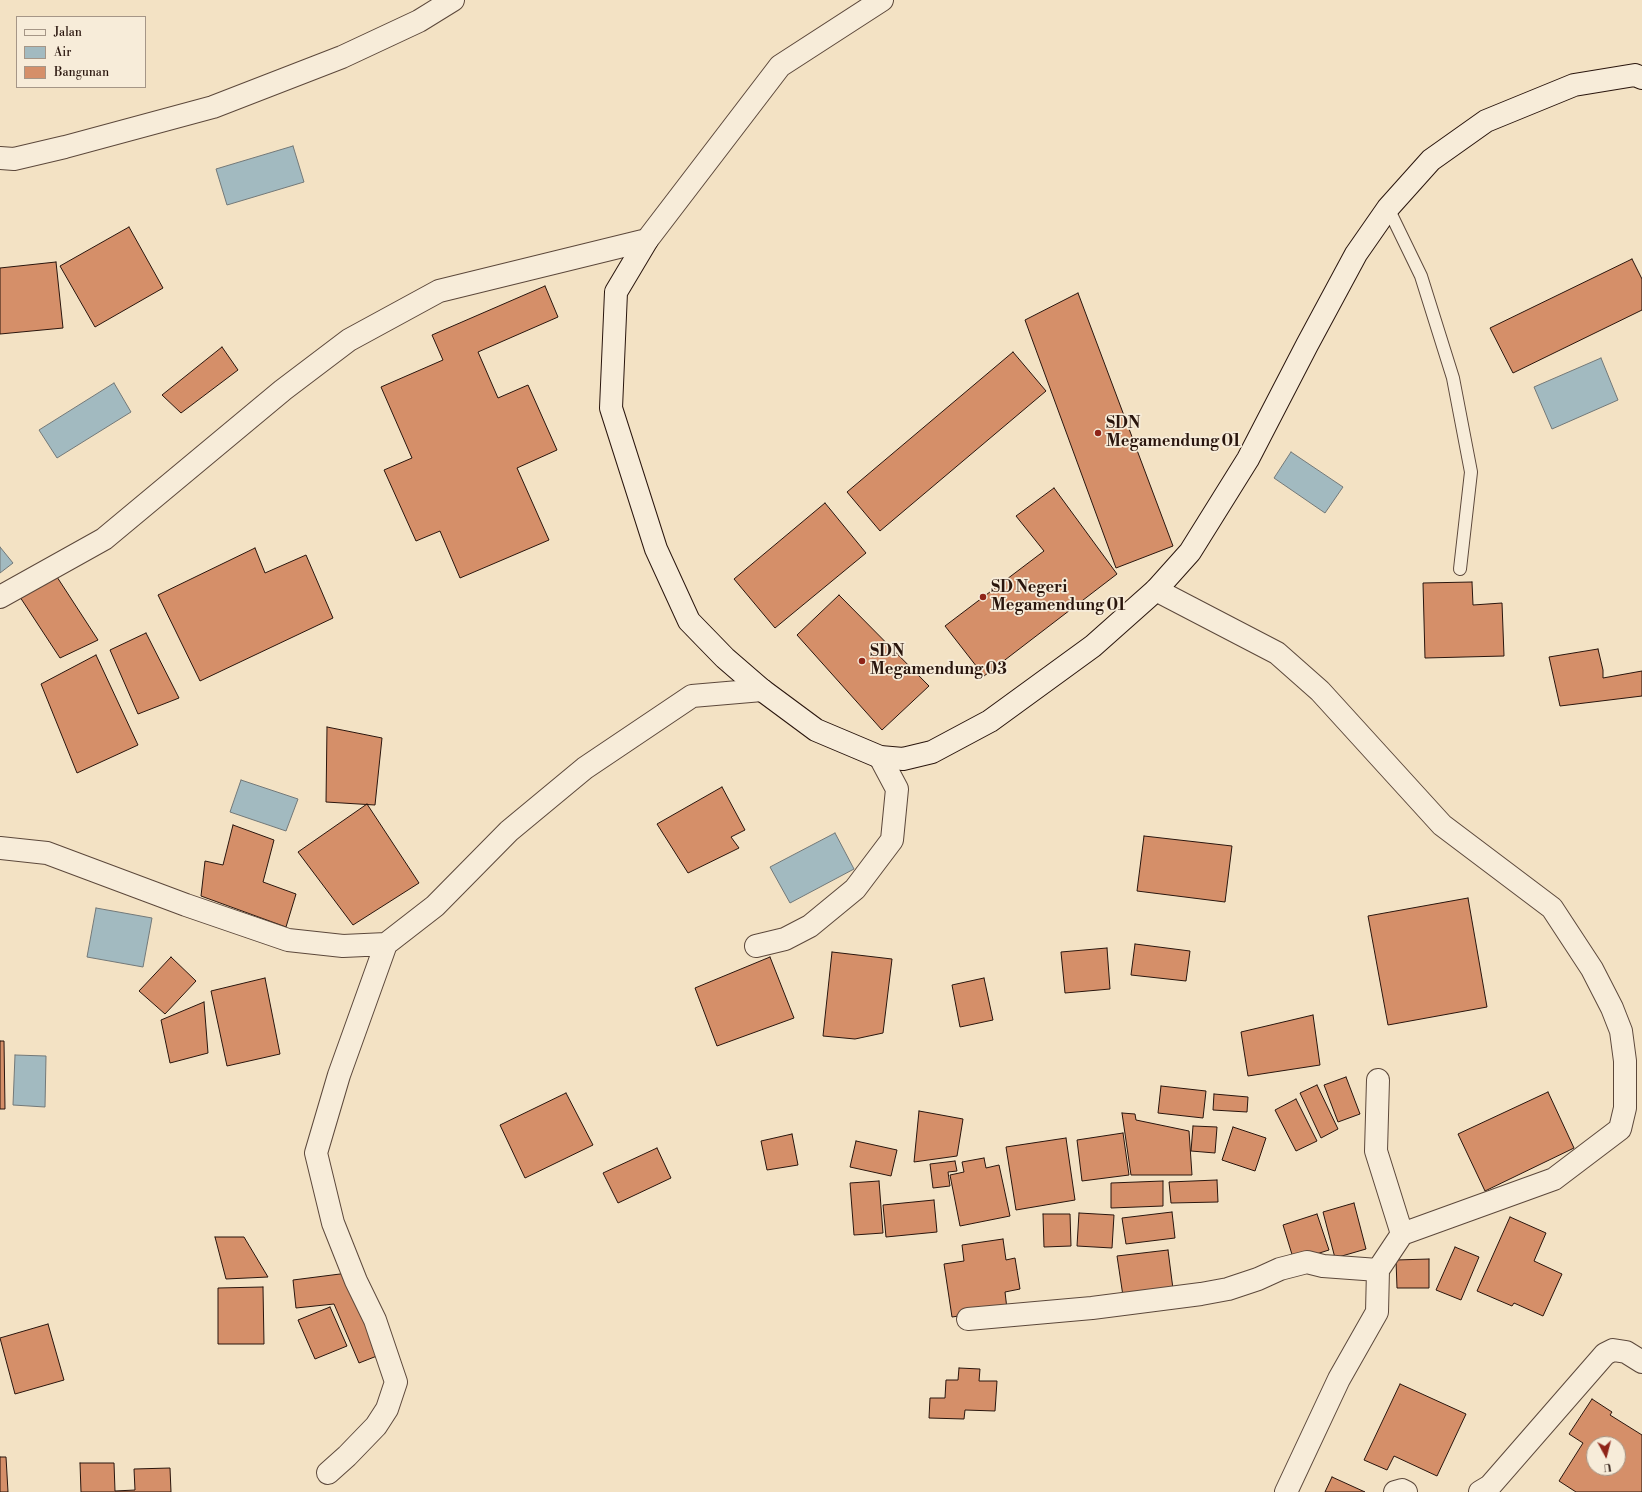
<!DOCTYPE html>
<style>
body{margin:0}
#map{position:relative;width:1642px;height:1492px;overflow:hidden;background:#f3e2c4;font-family:"Libre Bodoni",serif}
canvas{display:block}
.legend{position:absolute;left:16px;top:16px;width:130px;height:72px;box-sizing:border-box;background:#f7ecd9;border:1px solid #a59687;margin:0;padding:5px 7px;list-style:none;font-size:12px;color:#29150d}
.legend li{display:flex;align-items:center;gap:8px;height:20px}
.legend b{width:20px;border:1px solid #a59687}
.north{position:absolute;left:1586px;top:1436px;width:40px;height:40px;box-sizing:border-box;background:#f7ecd9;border:1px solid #a59687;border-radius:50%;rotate:173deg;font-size:11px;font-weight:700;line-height:16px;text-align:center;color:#29150d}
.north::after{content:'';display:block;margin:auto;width:14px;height:18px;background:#8f2418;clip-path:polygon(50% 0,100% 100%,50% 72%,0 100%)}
</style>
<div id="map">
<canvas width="1642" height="1492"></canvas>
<ul class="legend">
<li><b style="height:5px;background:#f7ecd9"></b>Jalan</li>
<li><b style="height:11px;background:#a2bac0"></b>Air</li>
<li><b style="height:11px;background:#d58f69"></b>Bangunan</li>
</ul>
<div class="north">U</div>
</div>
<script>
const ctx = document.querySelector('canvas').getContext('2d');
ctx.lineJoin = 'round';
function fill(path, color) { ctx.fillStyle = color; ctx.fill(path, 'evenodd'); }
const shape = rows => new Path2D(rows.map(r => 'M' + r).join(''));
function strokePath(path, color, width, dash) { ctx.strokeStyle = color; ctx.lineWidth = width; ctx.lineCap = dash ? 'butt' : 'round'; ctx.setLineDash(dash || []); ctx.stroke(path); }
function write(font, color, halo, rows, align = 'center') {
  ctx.font = font + ' "Libre Bodoni",serif'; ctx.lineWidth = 3.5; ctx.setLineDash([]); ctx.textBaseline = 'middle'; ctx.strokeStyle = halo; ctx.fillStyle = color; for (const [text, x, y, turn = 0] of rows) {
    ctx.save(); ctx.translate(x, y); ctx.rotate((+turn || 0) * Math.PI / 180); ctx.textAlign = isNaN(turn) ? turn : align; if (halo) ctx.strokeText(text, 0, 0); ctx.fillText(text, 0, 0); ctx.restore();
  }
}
const water = shape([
 [293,146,304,182,227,205,216,169,293,146],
 [1601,358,1618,400,1552,429,1534,387,1601,358],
 [114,383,131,412,57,458,39,430,114,383],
 [1291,452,1343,487,1325,513,1274,478,1291,452],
 [0,547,13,563,0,573,0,547],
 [241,780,298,799,286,831,230,812,241,780],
 [835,833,854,869,790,903,770,867,835,833],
 [96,908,152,918,143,967,87,957,96,908],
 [15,1055,46,1056,45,1107,13,1105,15,1055]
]);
fill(water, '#a2bac0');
strokePath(water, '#727878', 1);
const building = shape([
 [129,227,163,288,95,327,60,266,129,227],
 [1632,259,1642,279,1642,310,1513,373,1490,328,1632,259],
 [56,262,63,328,0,334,0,268,56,262],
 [545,286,558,317,478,352,498,398,528,385,557,450,517,468,549,540,460,578,440,531,416,541,384,470,412,458,381,387,443,360,432,335,545,286],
 [1078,293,1173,546,1116,568,1025,320,1078,293],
 [222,347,238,370,181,413,162,395,222,347],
 [1013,352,1046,391,880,531,847,492,1013,352],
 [1054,488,1117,574,984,676,945,626,1044,551,1016,516,1054,488],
 [825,503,866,553,775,628,734,579,825,503],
 [255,548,265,573,306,555,333,618,200,681,158,595,255,548],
 [57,577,98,640,60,658,18,594,57,577],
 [1472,582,1473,605,1502,603,1504,656,1425,658,1423,583,1472,582],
 [839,595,929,686,882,730,797,635,839,595],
 [146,633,179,698,138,714,110,650,146,633],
 [1598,649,1603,670,1603,678,1642,671,1642,696,1560,706,1549,657,1598,649],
 [96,655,138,745,77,773,41,684,96,655],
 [327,727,382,738,375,805,326,802,327,727],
 [722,787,745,830,731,837,739,848,688,873,657,824,722,787],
 [367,804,419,883,353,925,298,852,367,804],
 [233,825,274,840,263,882,296,894,286,927,201,896,205,861,223,865,233,825],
 [1144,836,1232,846,1225,902,1137,891,1144,836],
 [1468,898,1487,1007,1388,1025,1368,916,1468,898],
 [1135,944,1190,951,1186,981,1131,975,1135,944],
 [1107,948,1110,989,1065,993,1061,952,1107,948],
 [832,952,892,959,883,1033,855,1039,823,1036,832,952],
 [171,957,196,981,165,1014,139,991,171,957],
 [770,957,794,1018,717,1046,695,988,770,957],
 [265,978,280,1054,227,1066,211,991,265,978],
 [984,978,993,1020,960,1027,952,985,984,978],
 [204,1002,208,1053,170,1063,161,1020,204,1002],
 [1313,1015,1320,1065,1248,1076,1241,1032,1313,1015],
 [0,1041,4,1041,5,1109,0,1109,0,1041],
 [1346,1077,1360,1114,1338,1122,1324,1085,1346,1077],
 [1317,1085,1338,1129,1321,1138,1300,1093,1317,1085],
 [1161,1086,1206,1091,1203,1118,1158,1113,1161,1086],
 [1548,1092,1574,1148,1485,1191,1458,1134,1548,1092],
 [566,1093,593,1145,525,1178,500,1125,566,1093],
 [1214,1094,1248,1097,1247,1112,1213,1110,1214,1094],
 [1296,1099,1317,1141,1296,1151,1275,1110,1296,1099],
 [919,1111,963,1119,957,1156,914,1162,919,1111],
 [1122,1113,1135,1114,1136,1120,1189,1131,1192,1175,1131,1175,1122,1113],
 [1193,1126,1217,1127,1215,1153,1191,1151,1193,1126],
 [1233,1127,1266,1138,1255,1171,1222,1160,1233,1127],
 [1123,1133,1129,1175,1082,1181,1077,1140,1123,1133],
 [792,1134,798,1165,767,1170,761,1141,792,1134],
 [1066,1138,1075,1200,1016,1210,1006,1147,1066,1138],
 [856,1141,897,1150,891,1176,850,1167,856,1141],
 [657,1148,671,1178,618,1203,603,1173,657,1148],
 [984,1158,986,1168,999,1165,1010,1216,960,1226,950,1175,964,1172,962,1162,984,1158],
 [955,1161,957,1171,948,1172,950,1186,933,1188,930,1164,955,1161],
 [1217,1180,1218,1202,1171,1203,1169,1182,1217,1180],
 [879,1181,883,1233,854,1235,850,1183,879,1181],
 [1163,1181,1163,1206,1111,1208,1111,1183,1163,1181],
 [934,1200,937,1232,886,1237,883,1205,934,1200],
 [1354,1203,1366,1249,1335,1258,1323,1212,1354,1203],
 [1172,1212,1175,1238,1126,1244,1122,1218,1172,1212],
 [1079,1213,1114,1215,1112,1248,1077,1246,1079,1213],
 [1043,1214,1070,1214,1071,1246,1044,1247,1043,1214],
 [1317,1214,1329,1250,1294,1261,1283,1225,1317,1214],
 [1510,1217,1546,1233,1534,1261,1562,1274,1543,1316,1514,1303,1512,1306,1477,1291,1510,1217],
 [215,1237,244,1237,268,1277,226,1279,215,1237],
 [1003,1239,1006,1260,1015,1258,1020,1289,1005,1292,1007,1309,952,1317,944,1264,964,1261,962,1245,1003,1239],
 [1455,1247,1479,1257,1461,1300,1436,1290,1455,1247],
 [1168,1250,1173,1289,1123,1296,1117,1256,1168,1250],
 [1429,1259,1429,1288,1397,1288,1396,1260,1429,1259],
 [348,1273,382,1354,359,1363,334,1304,296,1308,293,1280,348,1273],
 [263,1287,264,1344,218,1344,218,1288,263,1287],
 [330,1307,347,1346,315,1359,298,1320,330,1307],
 [48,1324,64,1380,15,1394,0,1338,48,1324],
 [959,1368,980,1369,979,1381,997,1381,995,1411,965,1410,964,1419,929,1418,930,1398,945,1398,946,1380,958,1380,959,1368],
 [1400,1384,1466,1414,1437,1476,1394,1456,1387,1470,1364,1460,1400,1384],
 [1592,1399,1612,1412,1610,1415,1642,1435,1642,1492,1576,1492,1559,1481,1583,1443,1569,1434,1592,1399],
 [1594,1444,1618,1444,1618,1468,1594,1468,1594,1444],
 [0,1457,6,1457,8,1492,0,1492,0,1457],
 [80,1463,114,1463,115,1491,135,1490,134,1469,170,1468,171,1492,81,1492,80,1463],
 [1332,1477,1365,1492,1325,1492,1332,1477]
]);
fill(building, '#d58f69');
strokePath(building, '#29150d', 1);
const lane = shape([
 [1388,208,1421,276,1453,378,1471,472,1460,569]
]);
const street = shape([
 [0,158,14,159,65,147,213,107,342,57,419,21,453,0],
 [1156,590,1277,653,1320,691,1442,825,1552,908,1592,969,1612,1008,1621,1031,1625,1061,1625,1108,1620,1129,1554,1179,1402,1234],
 [0,597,104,539,283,390,349,340,439,291,647,240,780,66,882,0],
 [0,848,47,853,186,905,288,940,343,946,386,944,435,906,509,831,585,768,692,696,762,690],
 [756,946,785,939,810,926,855,889,892,840,897,789,880,757],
 [968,1319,1092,1308,1201,1294,1228,1289,1258,1279,1280,1269,1307,1262,1323,1266,1378,1270],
 [328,1473,347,1456,376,1426,387,1409,396,1382,375,1320,356,1281,333,1223,316,1153,339,1075,386,944],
 [1286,1492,1339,1379,1377,1312,1378,1270,1402,1234,1376,1151,1378,1080],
 [1395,1492,1402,1490,1406,1492],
 [1480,1492,1490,1486,1605,1354,1613,1350,1626,1352,1642,1362]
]);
const secondary = shape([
 [647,240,616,292,611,408,656,549,689,621,725,658,762,690,816,730,880,757,903,759,932,752,990,721,1093,646,1156,590,1190,552,1248,459,1307,345,1356,254,1388,208,1431,160,1486,121,1574,85,1635,75,1642,78]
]);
strokePath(lane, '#5c483b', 14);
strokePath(street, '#5c483b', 24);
strokePath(secondary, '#29150d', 24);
strokePath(lane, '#f7ecd9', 12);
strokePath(street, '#f7ecd9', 22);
strokePath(secondary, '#f7ecd9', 22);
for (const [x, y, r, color] of [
 [1098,433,4,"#8f2418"],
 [983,597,4,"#8f2418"],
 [862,661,4,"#8f2418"]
]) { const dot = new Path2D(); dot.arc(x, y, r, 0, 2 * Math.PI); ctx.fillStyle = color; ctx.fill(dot); strokePath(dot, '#f7ecd9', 1.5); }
write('bold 16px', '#29150d', '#f7ecd9', [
 ["SDN",1106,424],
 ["Megamendung 01",1106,442],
 ["SD Negeri",991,588],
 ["Megamendung 01",991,606],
 ["SDN",870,652],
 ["Megamendung 03",870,670]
], 'left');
</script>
